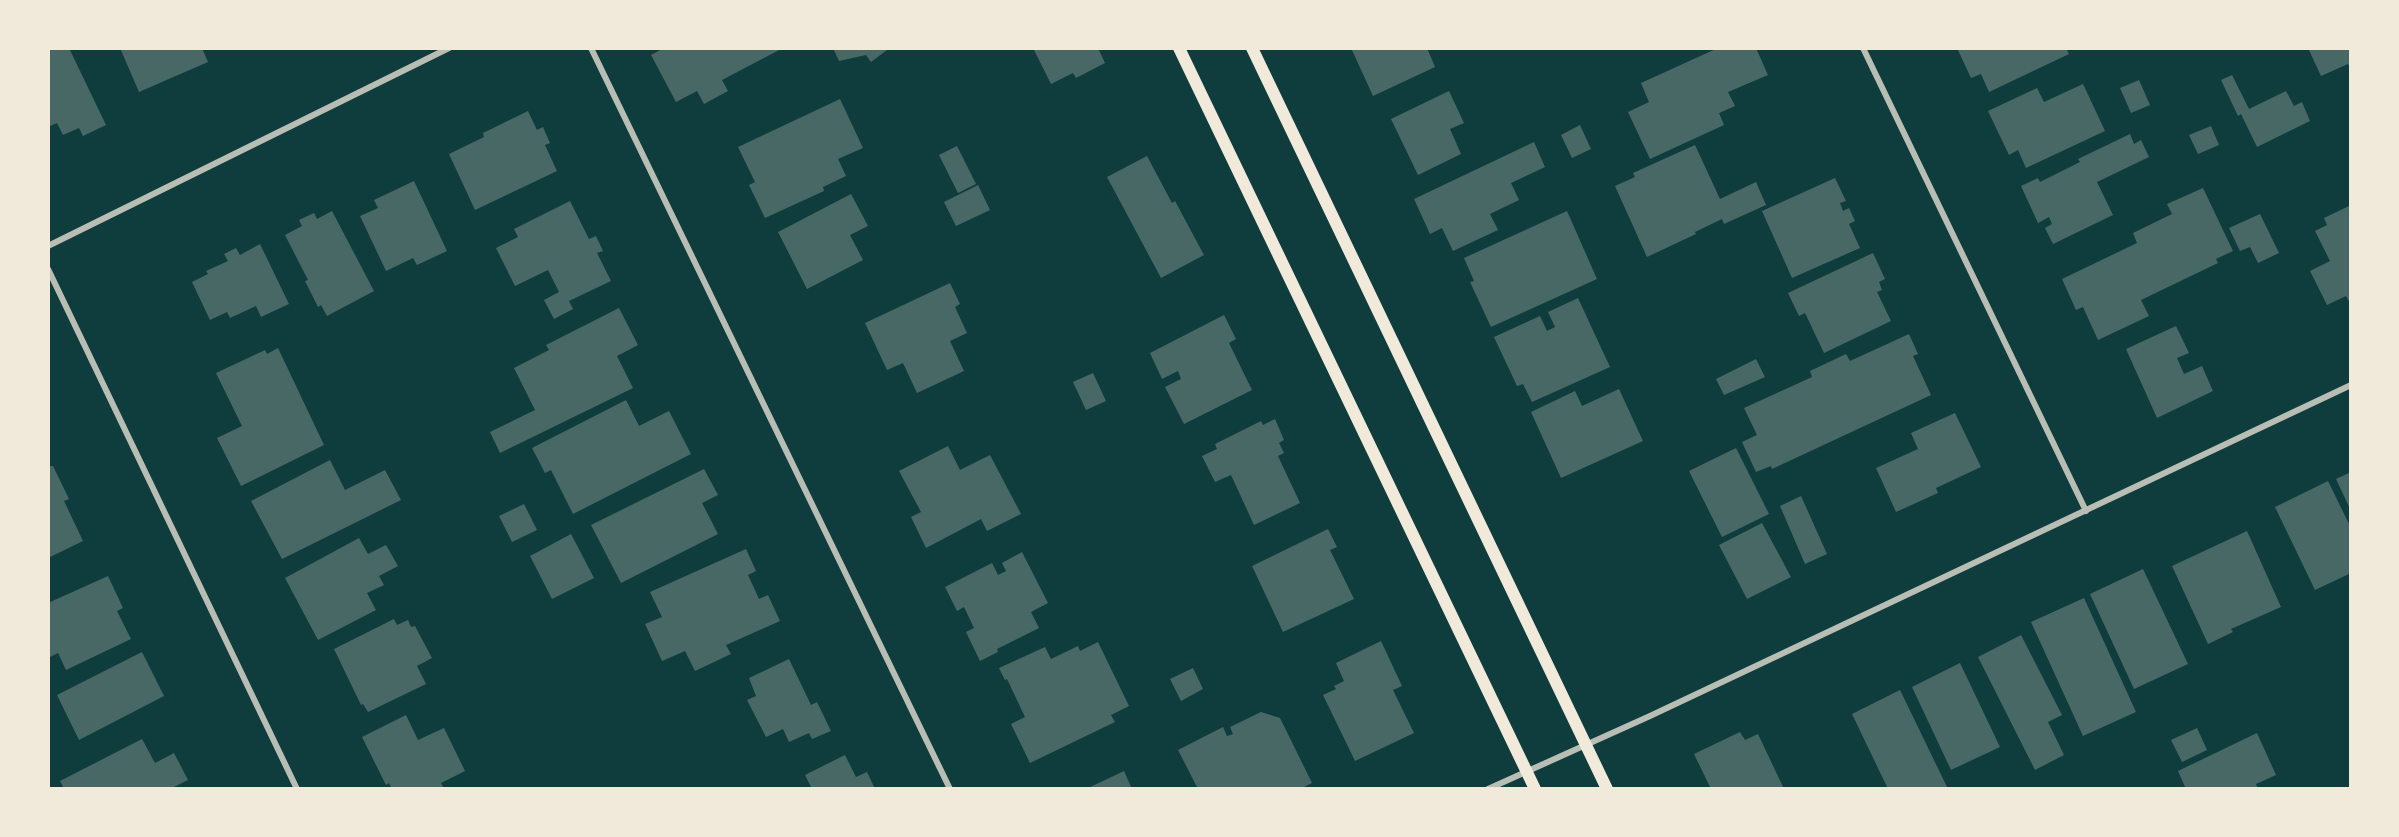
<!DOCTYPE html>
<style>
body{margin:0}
#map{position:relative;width:2399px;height:837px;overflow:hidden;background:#0f3d3e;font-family:Commissioner,sans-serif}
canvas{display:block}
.frame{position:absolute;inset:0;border:50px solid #f1e9da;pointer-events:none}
</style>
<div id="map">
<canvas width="2399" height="837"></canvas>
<div class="frame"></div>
</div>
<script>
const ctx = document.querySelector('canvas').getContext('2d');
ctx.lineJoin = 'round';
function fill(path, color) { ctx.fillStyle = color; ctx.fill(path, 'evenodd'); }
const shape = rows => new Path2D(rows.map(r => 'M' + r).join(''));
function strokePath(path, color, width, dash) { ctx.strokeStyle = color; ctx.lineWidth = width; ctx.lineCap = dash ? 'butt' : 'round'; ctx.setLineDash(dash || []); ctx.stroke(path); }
fill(shape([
 [48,48,69,48,106,125,83,136,79,128,63,135,57,123,50,126,48,122],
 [120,48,202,48,208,62,139,92],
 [664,48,783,48,722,80,728,91,704,104,697,91,676,102,651,55],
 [833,48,885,48,887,50,871,62,866,55,839,61],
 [1033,48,1098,48,1105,63,1076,78,1073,73,1051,84],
 [1351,48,1427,48,1435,67,1373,96],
 [1718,48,1756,48,1768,75,1728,92,1735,106,1719,113,1724,125,1650,159,1628,112,1649,102,1641,83],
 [1957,48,2066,48,2069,54,1989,92,1981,74,1971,78],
 [2308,48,2351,48,2351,70,2348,64,2321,76],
 [2232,75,2249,109,2286,91,2294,106,2302,102,2310,121,2257,147,2241,114,2238,116,2221,80],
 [2139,80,2150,105,2131,113,2120,88],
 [2083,84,2105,131,2026,168,2018,150,2009,155,1988,111,2037,88,2044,102],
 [1449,91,1464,123,1450,129,1461,154,1418,175,1391,119],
 [840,99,863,148,838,159,846,176,823,187,824,191,765,218,749,185,755,182,738,147],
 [528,111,537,130,543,127,550,143,545,145,557,171,475,210,449,154,484,137,483,133],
 [1580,125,1591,149,1572,158,1561,135],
 [2211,126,2219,145,2198,154,2189,135],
 [2130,134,2134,144,2141,140,2149,157,2097,182,2113,215,2053,244,2045,228,2052,224,2049,217,2038,223,2021,186,2038,178,2040,182,2080,162,2078,159],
 [1534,142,1545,167,1511,183,1519,200,1490,214,1498,230,1453,251,1442,228,1430,234,1414,199],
 [1695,145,1720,199,1756,182,1766,205,1724,224,1722,219,1695,232,1696,234,1647,257,1615,186,1635,177,1633,173],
 [957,146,976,184,958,193,939,155],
 [1147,156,1172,203,1175,201,1204,255,1161,278,1107,177],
 [1835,178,1846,201,1840,203,1843,211,1849,208,1855,221,1849,224,1860,248,1792,278,1762,211],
 [414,181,447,251,417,265,413,258,386,271,360,216,378,208,374,200],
 [978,185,990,210,956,226,944,202],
 [2203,188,2233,251,2216,259,2218,263,2141,300,2149,316,2098,340,2083,307,2076,310,2062,279,2137,243,2133,233,2172,214,2167,204],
 [851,194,868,226,850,235,863,260,807,289,778,232],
 [570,201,589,239,596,236,603,251,597,253,611,281,569,301,573,309,554,319,544,300,559,292,548,270,515,286,496,248,518,237,514,229],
 [2349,206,2351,210,2351,305,2346,296,2327,305,2310,271,2330,261,2315,231,2327,225,2324,218],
 [332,211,374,291,327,316,321,305,318,307,305,281,308,280,285,235,302,226,299,220,314,213,317,219],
 [1567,211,1597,279,1491,327,1470,282,1474,281,1464,258],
 [2260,214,2279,253,2258,263,2250,247,2240,251,2229,228],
 [260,244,289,304,261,317,256,306,230,318,227,312,210,320,192,282,208,274,206,271,228,261,224,254,236,248,240,255],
 [1873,253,1885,279,1879,282,1882,290,1877,292,1891,321,1824,353,1805,313,1799,316,1788,293],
 [950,283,960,304,955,307,967,333,950,341,964,371,917,393,903,363,887,370,865,323],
 [1578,298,1610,367,1532,402,1523,384,1517,386,1494,337,1540,316,1547,331,1555,327,1548,312],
 [619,308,638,345,617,356,633,388,500,453,490,432,535,410,514,368,549,350,546,345],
 [1224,315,1236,339,1229,343,1252,390,1184,424,1165,387,1181,379,1178,371,1162,379,1150,353],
 [2176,326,2189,353,2177,358,2184,374,2202,366,2213,391,2157,418,2126,349],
 [1909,334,1918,354,1913,356,1931,395,1772,469,1771,466,1756,472,1742,442,1757,435,1744,408,1812,377,1810,371,1846,354,1850,361],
 [278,348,324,445,241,486,217,438,242,426,216,373,265,350,267,354],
 [1756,359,1765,377,1724,395,1716,379],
 [1093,373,1106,401,1086,410,1073,382],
 [1619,389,1643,441,1561,478,1531,412,1575,391,1582,406],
 [626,400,639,426,669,411,691,454,573,514,551,470,545,473,532,448],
 [1955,413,1981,467,1936,488,1938,493,1896,512,1876,468,1918,449,1911,433],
 [1275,419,1284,440,1279,443,1284,453,1278,456,1300,503,1254,525,1231,475,1215,482,1202,456,1217,449,1215,444,1261,421,1263,425],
 [948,446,960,470,990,455,1021,514,987,531,981,519,926,548,911,517,921,512,899,471],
 [1736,448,1769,514,1722,537,1689,471],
 [330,460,345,490,385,470,401,500,282,559,251,501],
 [48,466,53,466,69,499,64,501,83,541,48,558],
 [704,469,718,495,702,503,718,534,621,583,591,525],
 [2351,472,2351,511,2336,479],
 [2328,481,2351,528,2351,573,2315,590,2275,507],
 [1801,496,1827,554,1805,564,1780,506],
 [524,504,537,530,512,542,499,516],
 [1762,523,1791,577,1747,599,1719,545],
 [1328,529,1337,547,1330,550,1354,599,1283,632,1252,566],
 [2247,531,2281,607,2231,629,2233,632,2208,644,2172,566],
 [571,534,594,578,552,599,530,556],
 [359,538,368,554,386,545,398,566,379,576,384,585,367,593,376,610,318,640,285,578],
 [746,549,756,571,748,575,759,599,768,595,780,621,726,645,731,654,695,671,685,651,662,661,645,624,662,617,650,592],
 [1022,552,1048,603,1031,612,1039,628,997,649,998,652,980,661,966,632,974,628,964,607,957,611,945,587,992,563,998,575,1006,571,1002,563],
 [2143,569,2188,664,2134,689,2090,594],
 [108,576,123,608,117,611,131,639,66,670,58,653,48,658,48,603],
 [2084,598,2136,712,2083,736,2031,622],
 [394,619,397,625,408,620,411,627,415,626,432,658,417,666,426,684,368,712,363,704,361,705,334,649],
 [2021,635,2062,715,2048,722,2064,755,2035,770,1978,657],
 [1381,641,1402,686,1393,690,1414,733,1355,761,1323,695,1336,689,1334,686,1344,681,1336,663],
 [1098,642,1129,706,1111,715,1115,722,1030,763,1011,724,1025,717,1007,679,1005,680,999,668,1045,647,1051,659,1078,646,1080,651],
 [142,652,164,696,79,740,57,695],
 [789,659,811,705,817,702,831,731,812,739,809,733,789,742,783,729,766,737,747,700,756,696,749,678],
 [1960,663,2000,747,1951,770,1912,687],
 [1193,668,1203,689,1181,701,1170,679],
 [1900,690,1948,789,1888,789,1852,714],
 [1261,712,1280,718,1312,783,1300,789,1198,789,1178,750,1223,727,1227,736,1233,734,1230,727],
 [406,715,418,740,444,728,465,771,441,783,444,789,392,789,389,783,386,785,362,737],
 [2197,728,2207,750,2182,762,2171,740],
 [1740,732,1745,740,1758,734,1784,789,1711,789,1694,754],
 [2257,733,2276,775,2256,784,2258,789,2186,789,2178,771],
 [142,739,155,763,174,753,188,780,170,789,64,789,60,781],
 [845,755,856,777,867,772,875,789,812,789,805,775],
 [1124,771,1132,789,1086,789]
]), '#486865');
strokePath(shape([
 [591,48,950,789],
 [1863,48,2086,511],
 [48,246,449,48],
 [48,269,297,789],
 [1488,789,1650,716,2351,385]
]), '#b8beb3', 6);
strokePath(shape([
 [1179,48,1535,789],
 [1252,48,1607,789]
]), '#f1e9da', 12);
</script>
